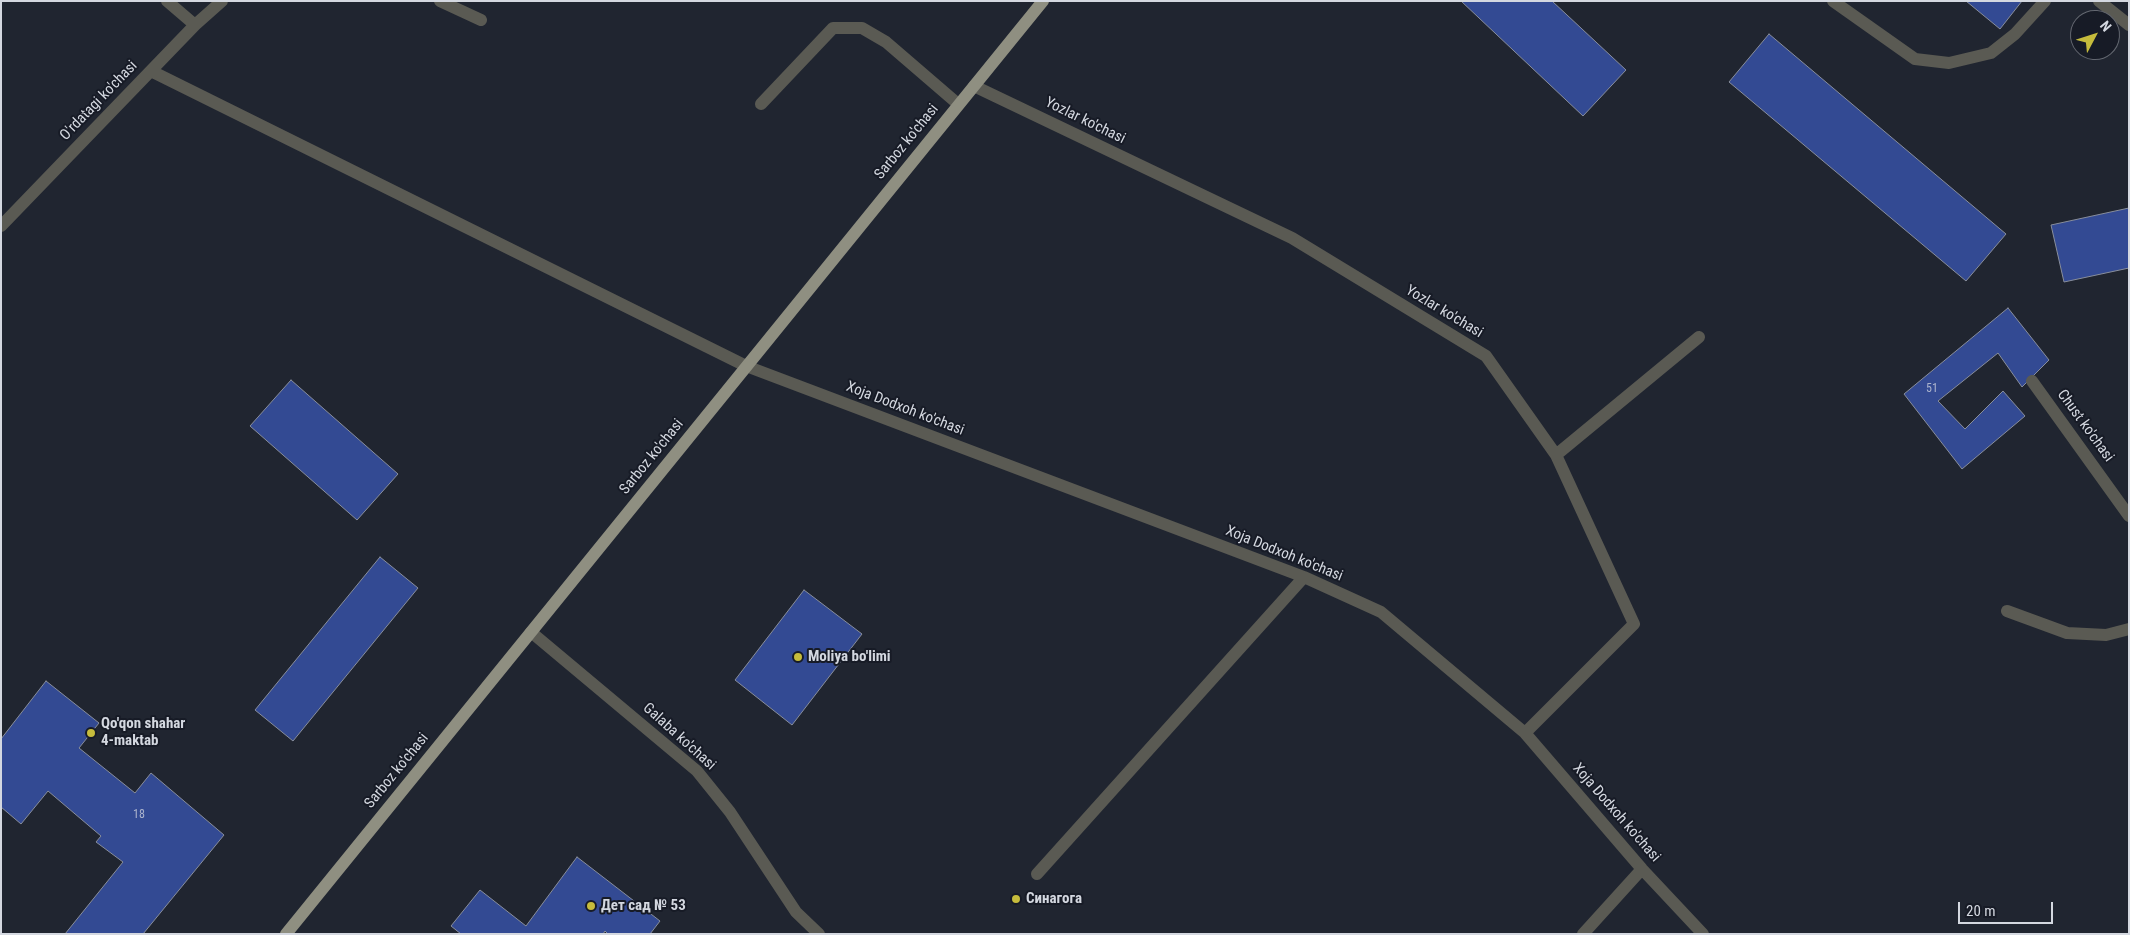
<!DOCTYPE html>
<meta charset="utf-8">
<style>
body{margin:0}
#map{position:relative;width:2130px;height:935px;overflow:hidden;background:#202530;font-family:"Roboto Condensed",sans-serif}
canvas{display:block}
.frame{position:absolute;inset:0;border:2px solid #d4d8e0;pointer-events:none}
.north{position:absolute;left:2070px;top:10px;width:50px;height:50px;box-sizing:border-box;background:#171b26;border:1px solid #636770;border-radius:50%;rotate:50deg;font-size:14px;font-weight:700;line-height:20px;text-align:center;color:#d4d8e0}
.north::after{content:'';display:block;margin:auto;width:18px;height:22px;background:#c6bc3c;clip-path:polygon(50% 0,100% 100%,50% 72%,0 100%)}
.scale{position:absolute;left:1958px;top:902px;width:95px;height:22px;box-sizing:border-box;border:2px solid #d4d8e0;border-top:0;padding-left:6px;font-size:15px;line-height:18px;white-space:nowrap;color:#d4d8e0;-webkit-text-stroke:4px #171b26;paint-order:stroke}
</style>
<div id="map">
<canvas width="2130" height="935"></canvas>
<div class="frame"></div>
<div class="north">N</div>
<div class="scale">20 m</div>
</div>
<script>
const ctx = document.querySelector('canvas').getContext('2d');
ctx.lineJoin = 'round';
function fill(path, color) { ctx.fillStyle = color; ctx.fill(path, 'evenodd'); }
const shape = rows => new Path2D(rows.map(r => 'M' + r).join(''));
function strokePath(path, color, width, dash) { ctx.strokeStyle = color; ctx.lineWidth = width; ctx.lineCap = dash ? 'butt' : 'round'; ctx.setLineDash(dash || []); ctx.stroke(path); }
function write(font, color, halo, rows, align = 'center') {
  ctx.font = font + ' "Roboto Condensed",sans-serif'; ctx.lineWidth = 4; ctx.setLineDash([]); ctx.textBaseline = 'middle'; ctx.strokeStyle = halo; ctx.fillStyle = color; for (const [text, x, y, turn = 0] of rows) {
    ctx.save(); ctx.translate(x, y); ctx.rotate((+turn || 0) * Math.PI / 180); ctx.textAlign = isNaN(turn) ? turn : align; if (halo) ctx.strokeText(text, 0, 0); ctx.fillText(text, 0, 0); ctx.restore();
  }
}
const building = shape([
 [1461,1,1552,1,1626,70,1583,116,1461,1],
 [1966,1,2022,1,2000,29,1966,1],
 [1769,34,2006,234,1966,281,1729,82,1769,34],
 [2129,208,2129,268,2064,282,2051,225,2129,208],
 [2008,308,2049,360,2022,387,1998,353,1938,401,1965,429,2003,391,2025,416,1962,469,1904,394,2008,308],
 [291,380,398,474,357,520,250,426,291,380],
 [380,557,418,588,293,741,255,710,380,557],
 [804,590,862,634,792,725,735,680,804,590],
 [46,681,99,723,79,748,135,793,151,773,224,835,143,934,65,934,123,862,96,842,101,836,48,791,21,824,1,807,1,739,46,681],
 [577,857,660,921,650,934,608,934,605,931,603,934,461,934,451,926,480,890,526,926,577,857]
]);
fill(building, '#334a93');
strokePath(building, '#888e9c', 1);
strokePath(shape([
 [167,1,195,25],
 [440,1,481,20],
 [1833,1,1915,59,1949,63,1991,53,2015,34,2045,1],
 [2099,1,2129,25],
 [151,71,746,366,1304,577,1381,612,1525,733,1642,869,1703,934],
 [974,86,1292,238,1486,356,1556,455,1634,624,1525,733],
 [761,104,833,28,862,28,886,42,958,104],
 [1,226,195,25,222,1],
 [2032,381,2129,516],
 [1556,455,1699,337],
 [2007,611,2067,633,2106,635,2129,629],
 [531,632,697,771,730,812,796,912,819,934],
 [1037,874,1304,577],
 [1583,934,1642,869]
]), '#5a5a53', 12);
strokePath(shape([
 [286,934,1043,1]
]), '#8f8f81', 12);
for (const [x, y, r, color] of [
 [798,657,5,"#c6bc3c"],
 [91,733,5,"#c6bc3c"],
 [1016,899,5,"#c6bc3c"],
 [591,906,5,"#c6bc3c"]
]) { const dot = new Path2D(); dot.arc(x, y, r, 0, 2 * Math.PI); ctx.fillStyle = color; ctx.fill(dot); strokePath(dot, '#171b26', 2); }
write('12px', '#acb4cd', null, [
 ["51",1932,389],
 ["18",139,815]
]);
write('15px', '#d4d8e0', '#171b26', [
 ["O'rdatagi ko'chasi",99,101,-46],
 ["Yozlar ko'chasi",1085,121,26],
 ["Sarboz ko'chasi",907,142,-51],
 ["Yozlar ko'chasi",1444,312,31],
 ["Xoja Dodxoh ko'chasi",905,409,21],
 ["Chust ko'chasi",2085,426,54],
 ["Sarboz ko'chasi",652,457,-51],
 ["Xoja Dodxoh ko'chasi",1284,554,22],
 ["Galaba ko'chasi",679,737,42],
 ["Sarboz ko'chasi",397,771,-51],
 ["Xoja Dodxoh ko'chasi",1616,813,49]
]);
write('bold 15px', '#d4d8e0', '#171b26', [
 ["Moliya bo'limi",808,657],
 ["Qo'qon shahar",101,724],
 ["4-maktab",101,741],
 ["Синагога",1026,899],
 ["Дет сад № 53",601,906]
], 'left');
</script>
